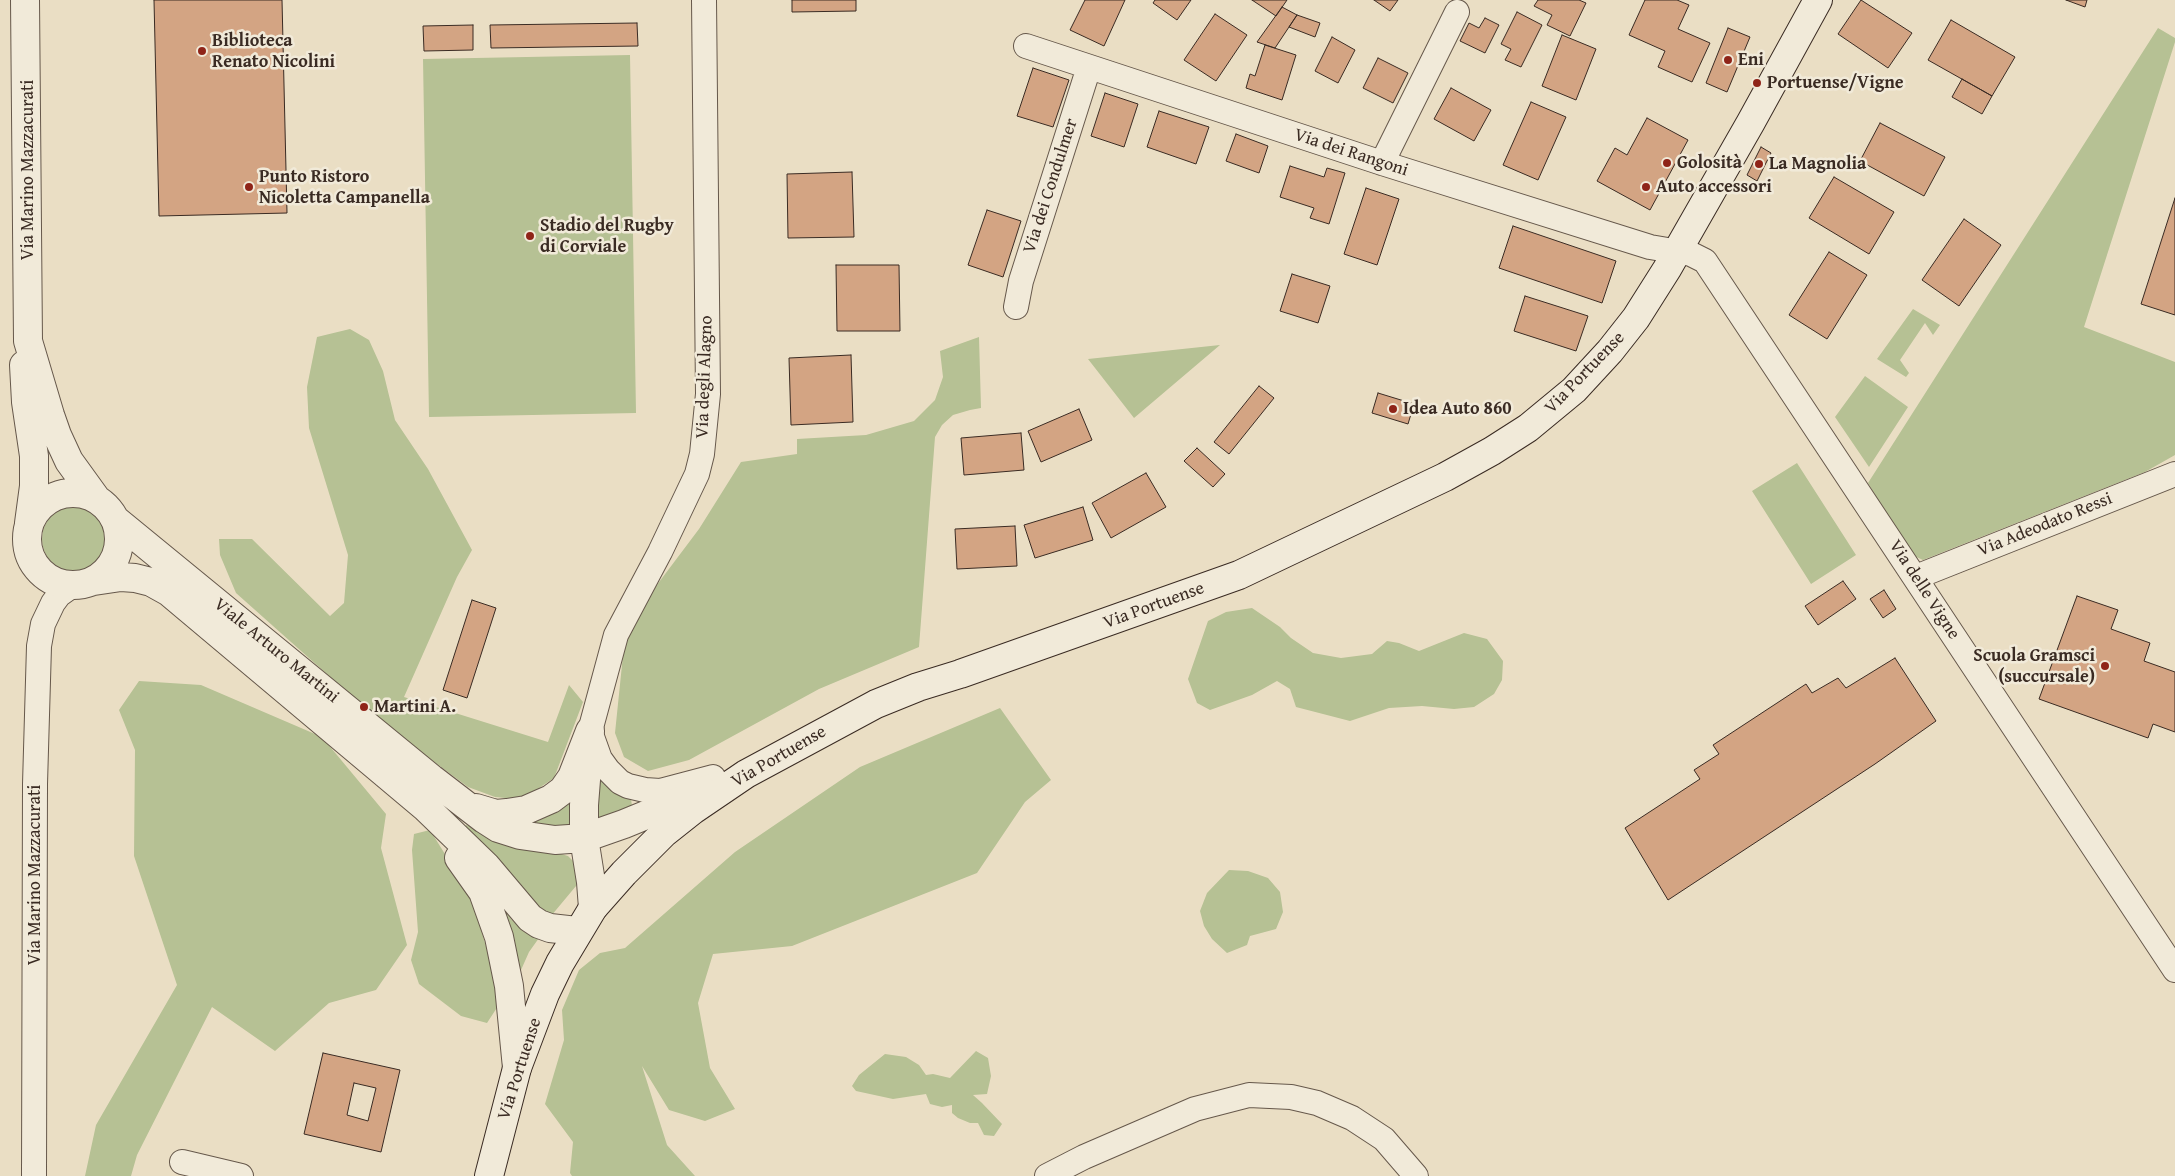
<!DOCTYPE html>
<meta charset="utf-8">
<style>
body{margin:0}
canvas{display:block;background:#eadec4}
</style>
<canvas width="2175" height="1176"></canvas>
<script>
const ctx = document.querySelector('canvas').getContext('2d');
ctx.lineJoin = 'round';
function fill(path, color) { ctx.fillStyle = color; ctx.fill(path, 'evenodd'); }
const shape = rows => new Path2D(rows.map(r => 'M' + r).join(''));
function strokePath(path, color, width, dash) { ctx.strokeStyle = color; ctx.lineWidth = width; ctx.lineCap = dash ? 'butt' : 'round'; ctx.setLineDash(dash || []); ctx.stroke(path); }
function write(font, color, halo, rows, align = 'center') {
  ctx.font = font + ' "Gentium Book Plus",serif'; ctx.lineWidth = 5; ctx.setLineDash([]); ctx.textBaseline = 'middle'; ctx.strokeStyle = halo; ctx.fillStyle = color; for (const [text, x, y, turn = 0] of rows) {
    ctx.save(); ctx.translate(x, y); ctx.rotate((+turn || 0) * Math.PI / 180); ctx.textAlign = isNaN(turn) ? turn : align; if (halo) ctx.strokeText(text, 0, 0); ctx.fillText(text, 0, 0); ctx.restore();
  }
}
fill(shape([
 [2158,28,2175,38,2175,42,2084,327,2175,362,2175,455,2145,472,1923,560,1910,554,1868,483],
 [630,55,636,413,429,417,423,59],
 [1913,309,1940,325,1933,335,1925,323,1900,360,1909,373,1906,377,1877,359],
 [350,329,369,340,383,371,395,420,428,469,472,550,457,577,404,697,548,742,569,685,583,702,554,778,536,790,516,799,495,797,468,787,383,724,236,593,220,555,219,539,252,539,330,616,344,603,348,555,309,428,307,387,317,337],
 [979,337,981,408,970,410,953,415,942,425,935,437,919,647,819,689,689,760,648,771,624,757,615,733,626,626,699,529,741,462,797,454,797,439,866,435,914,421,935,400,943,377,940,351],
 [1220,345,1134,418,1088,359],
 [1865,376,1908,407,1869,467,1835,417],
 [1797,463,1856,555,1811,584,1752,491],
 '42 539a33 33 0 1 1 66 0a33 33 0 1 1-66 0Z',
 [1252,608,1280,627,1291,638,1313,653,1341,658,1372,654,1387,641,1399,643,1419,651,1464,633,1487,639,1503,661,1502,680,1494,694,1474,707,1454,709,1422,706,1389,708,1350,721,1296,707,1290,689,1277,681,1252,695,1210,710,1197,703,1188,679,1208,621,1226,612],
 [139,681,201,685,322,737,386,814,381,848,407,945,376,990,329,1003,275,1051,212,1007,137,1155,131,1176,85,1176,96,1125,177,985,134,856,135,750,119,710],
 [1000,708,1051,780,1025,802,977,873,792,946,713,954,698,1003,710,1068,735,1109,705,1121,669,1110,642,1066,667,1145,695,1176,572,1176,570,1173,573,1142,545,1104,564,1040,562,1010,579,970,600,953,625,948,735,852,860,767],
 [594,774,615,790,631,799,632,806,595,821],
 [573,788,574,828,530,831,521,819],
 [466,825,568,856,576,864,581,880,551,916,541,916,465,828],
 [430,830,471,896,502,1000,487,1023,461,1016,419,984,411,960,418,932,412,850,414,834],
 [1229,870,1248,871,1268,878,1280,892,1283,912,1276,929,1250,936,1247,945,1227,953,1212,939,1204,926,1200,911,1207,893],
 [502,905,511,919,523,931,539,938,529,952,521,970],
 [976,1051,988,1058,991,1076,987,1094,973,1095,982,1103,1002,1124,994,1136,984,1135,978,1123,970,1123,958,1118,952,1113,952,1105,942,1107,930,1104,926,1094,893,1099,856,1091,852,1086,859,1075,885,1054,906,1057,919,1065,926,1075,933,1074,950,1078]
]), '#b6c194');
const building = shape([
 [154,0,282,0,287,213,159,216,154,0],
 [792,0,856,0,856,11,792,12,792,0],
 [1085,0,1125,0,1104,46,1070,30,1085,0],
 [1155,0,1191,0,1177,20,1153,3,1155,0],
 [1252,0,1287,0,1276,16,1252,0],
 [1374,0,1398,0,1390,11,1374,0],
 [1538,0,1579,0,1586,3,1570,36,1547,25,1552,15,1534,6,1538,0],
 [1645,0,1677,0,1689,5,1678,29,1710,43,1692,82,1658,67,1665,51,1629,35,1645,0],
 [1861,0,1912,33,1888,68,1838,34,1861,0],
 [2066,0,2087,0,2085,7,2066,0],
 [1282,7,1297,15,1275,48,1257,42,1282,7],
 [1517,12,1542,25,1521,67,1505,60,1511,49,1501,44,1517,12],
 [1215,14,1247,35,1216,81,1184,60,1215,14],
 [1297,15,1320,23,1315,37,1289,27,1297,15],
 [1485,18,1499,25,1485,53,1460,41,1469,23,1479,28,1485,18],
 [1951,20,2015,57,1992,96,1928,60,1951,20],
 [637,23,638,46,491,48,490,25,637,23],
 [473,25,473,50,424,51,423,26,473,25],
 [1728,28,1750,37,1727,92,1706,83,1728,28],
 [1562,35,1596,49,1576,100,1542,86,1562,35],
 [1332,37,1355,50,1338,83,1315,71,1332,37],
 [1265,45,1296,55,1282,100,1246,88,1250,74,1255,76,1265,45],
 [1378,58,1408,73,1393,103,1363,88,1378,58],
 [1033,68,1069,80,1053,127,1017,116,1033,68],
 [1962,79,1992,96,1982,114,1952,97,1962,79],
 [1451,88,1491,110,1474,141,1434,119,1451,88],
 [1105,93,1138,104,1124,147,1091,136,1105,93],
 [1531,102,1566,117,1538,180,1503,165,1531,102],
 [1159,111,1209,127,1196,164,1147,147,1159,111],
 [1647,118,1688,140,1650,210,1597,181,1615,148,1627,155,1647,118],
 [1880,123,1945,157,1924,196,1860,161,1880,123],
 [1236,134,1268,146,1259,173,1226,161,1236,134],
 [1761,147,1771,153,1757,181,1747,175,1761,147],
 [1290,166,1324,177,1327,168,1345,173,1329,224,1310,218,1314,208,1280,197,1290,166],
 [852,172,854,237,788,238,787,174,852,172],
 [1834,177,1894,212,1869,254,1809,218,1834,177],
 [1366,188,1399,199,1377,265,1344,254,1366,188],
 [2175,198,2175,315,2141,304,2175,198],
 [987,210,1021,221,1003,277,968,265,987,210],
 [1964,219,2001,245,1959,306,1922,280,1964,219],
 [1513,226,1616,261,1602,303,1499,268,1513,226],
 [1829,252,1867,275,1827,339,1789,315,1829,252],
 [836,265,899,265,900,331,837,331,836,265],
 [1292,274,1330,286,1318,323,1280,311,1292,274],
 [1525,296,1588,316,1576,351,1514,331,1525,296],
 [851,355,853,422,791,425,789,358,851,355],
 [1259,386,1274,398,1229,454,1214,442,1259,386],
 [1378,393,1414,404,1408,424,1372,413,1378,393],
 [1079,409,1092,440,1041,462,1028,431,1079,409],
 [1021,433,1024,470,964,475,961,438,1021,433],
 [1197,448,1225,474,1213,487,1184,461,1197,448],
 [1146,473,1166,507,1111,538,1092,503,1146,473],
 [1083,507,1093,540,1035,558,1024,525,1083,507],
 [1015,526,1017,566,957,569,955,529,1015,526],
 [1843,581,1856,599,1818,625,1805,606,1843,581],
 [1884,590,1896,609,1883,618,1870,599,1884,590],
 [2077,596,2118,610,2111,629,2150,643,2144,661,2175,672,2175,732,2153,724,2148,738,2039,699,2077,596],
 [472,600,496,608,467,698,443,690,472,600],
 [1895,658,1936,721,1875,764,1668,900,1625,828,1700,779,1694,770,1719,754,1713,745,1806,684,1812,693,1838,678,1846,688,1895,658],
 [323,1053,400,1070,381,1152,304,1134,323,1053],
 [354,1083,376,1088,368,1121,347,1115,354,1083]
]);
fill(building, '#d3a483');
strokePath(building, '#3a2b23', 1);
const minor = shape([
 [704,0,708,394,702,454,697,474,660,552,616,635,590,731,600,759,608,770,620,782,628,786,645,790,660,791,713,777],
 [1026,46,1382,163,1650,247,1691,254,1705,261,2175,970],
 [1382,163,1457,12],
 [1016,307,1021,281,1089,67],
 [1916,577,2175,474],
 [182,1162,241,1176],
 [34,1176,35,784,39,646,43,624,53,603,59,595,73,585],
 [1047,1176,1084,1157,1195,1109,1249,1095,1291,1097,1317,1103,1352,1118,1384,1139,1416,1176]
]);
const tertiary = shape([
 [25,0,28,341,50,415,57,435,69,461,95,497],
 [24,365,26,402,34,456,34,486,29,523],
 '27 539a46 46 0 1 1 92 0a46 46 0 1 1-92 0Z',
 [117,521,432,779,484,819,498,828,520,835,555,840,584,838,624,824,719,785],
 [94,581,121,577,135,578,151,582,169,592,425,807,486,866,530,918,539,924,550,928,577,931],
 [588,755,584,805,584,838,591,882,593,908],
 [476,808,496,814,507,813,526,810,551,799,563,790,572,777,590,731],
 [459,858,483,892,499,937,509,986,517,1068]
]);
const secondary = shape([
 [489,1176,517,1068,545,994,560,963,593,908,624,873,664,833,693,810,746,774,876,704,918,687,960,674,1239,575,1445,477,1492,451,1528,428,1574,390,1610,351,1636,318,1667,269,1751,122,1818,0]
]);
strokePath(minor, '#66584b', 26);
strokePath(tertiary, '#66584b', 30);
strokePath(secondary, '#3a2b23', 30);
strokePath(minor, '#f1ead9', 24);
strokePath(tertiary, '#f1ead9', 28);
strokePath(secondary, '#f1ead9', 28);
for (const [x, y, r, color] of [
 [202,51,5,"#8f2418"],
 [1728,60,5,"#8f2418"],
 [1757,83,5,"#8f2418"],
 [1667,163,5,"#8f2418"],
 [1759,164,5,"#8f2418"],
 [249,187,5,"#8f2418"],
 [1646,187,5,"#8f2418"],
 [530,236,5,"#8f2418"],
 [1393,409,5,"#8f2418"],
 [2105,666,5,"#8f2418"],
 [364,707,5,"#8f2418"]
]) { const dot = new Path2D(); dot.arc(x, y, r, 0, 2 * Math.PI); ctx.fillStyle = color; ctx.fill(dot); strokePath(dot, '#f1ead9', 2); }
write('bold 18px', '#3a2b23', '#f1ead9', [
 ["Biblioteca",212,41],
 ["Renato Nicolini",212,62],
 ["Eni",1738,60],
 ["Portuense/Vigne",1767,83],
 ["Golosità",1677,163],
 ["La Magnolia",1769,164],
 ["Punto Ristoro",259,177],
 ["Nicoletta Campanella",259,198],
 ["Auto accessori",1656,187],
 ["Stadio del Rugby",540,226],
 ["di Corviale",540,247],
 ["Idea Auto 860",1403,409],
 ["Scuola Gramsci",2095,656,"right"],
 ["(succursale)",2095,677,"right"],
 ["Martini A.",374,707]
], 'left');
write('18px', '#3a2b23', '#f1ead9', [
 ["Via dei Rangoni",1351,153,18],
 ["Via Marino Mazzacurati",28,170,-90],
 ["Via dei Condulmer",1051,186,-72],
 ["Via Portuense",1585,373,-46],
 ["Via degli Alagno",705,377,-88],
 ["Via Adeodato Ressi",2045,525,-22],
 ["Via delle Vigne",1924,590,57],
 ["Via Portuense",1154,606,-20],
 ["Viale Arturo Martini",276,651,39],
 ["Via Portuense",779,757,-30],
 ["Via Marino Mazzacurati",35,875,-90],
 ["Via Portuense",520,1069,-72]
]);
</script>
